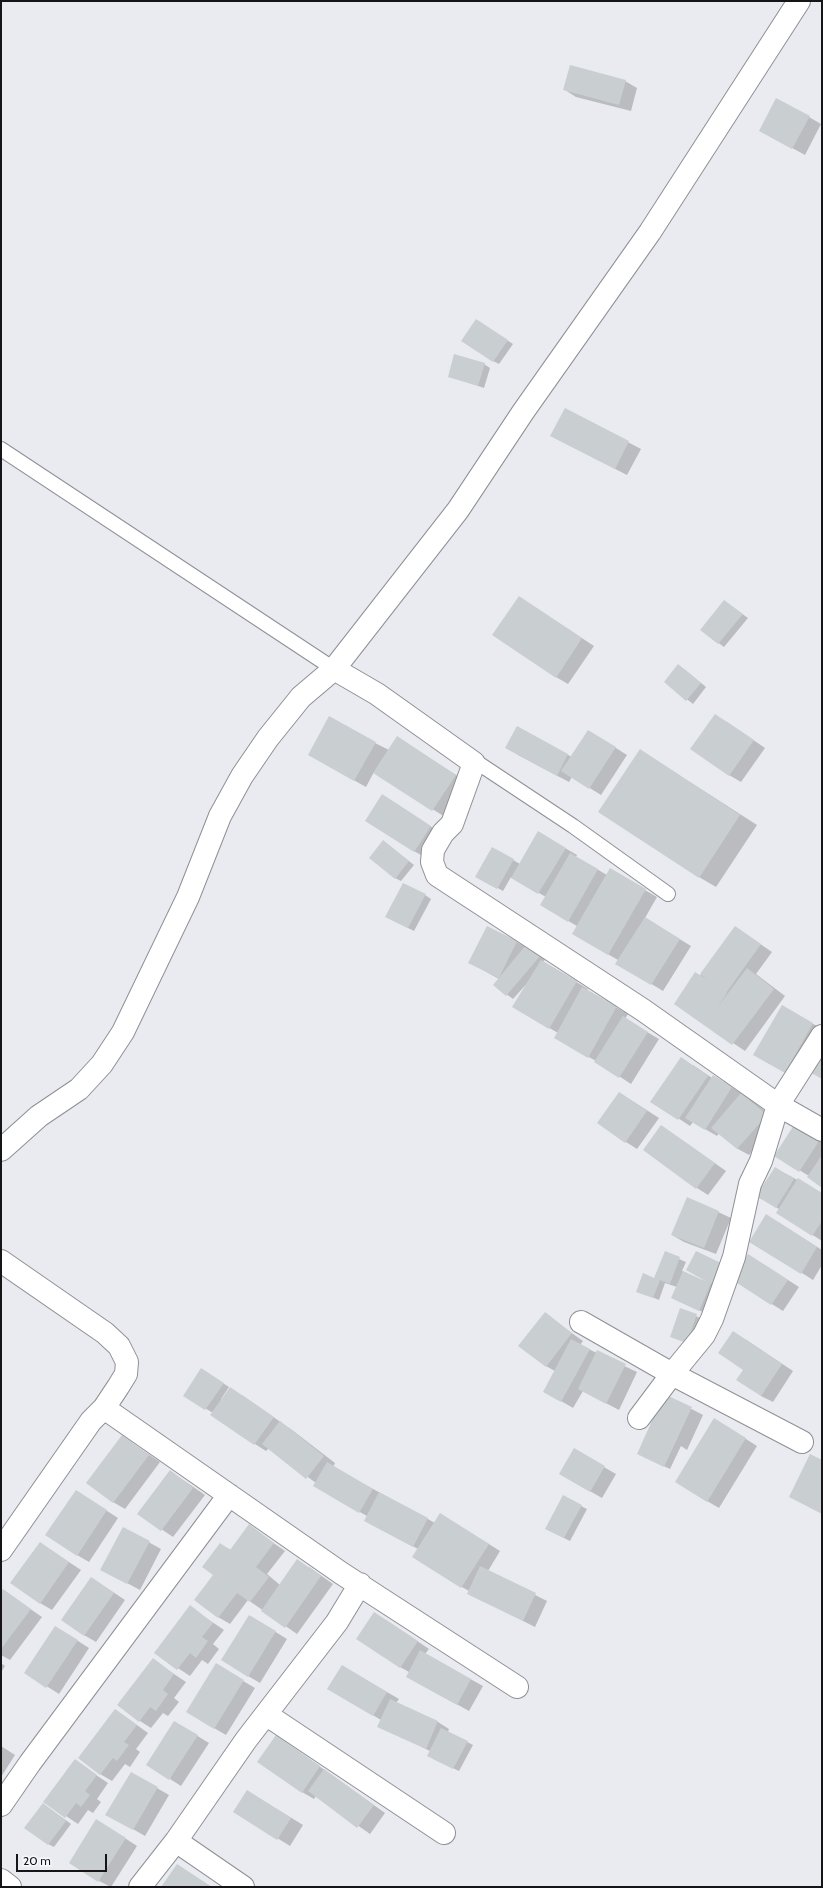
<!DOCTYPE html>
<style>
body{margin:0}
#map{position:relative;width:823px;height:1888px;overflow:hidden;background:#e9ebf0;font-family:Cabin,sans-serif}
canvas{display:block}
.frame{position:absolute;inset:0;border:2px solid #151517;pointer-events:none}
.scale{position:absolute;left:16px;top:1854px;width:91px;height:18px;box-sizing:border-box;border:2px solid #151517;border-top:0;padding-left:5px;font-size:12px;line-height:14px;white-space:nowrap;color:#151517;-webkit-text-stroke:3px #f6f8fd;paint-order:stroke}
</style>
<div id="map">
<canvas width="823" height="1888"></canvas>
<div class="frame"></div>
<div class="scale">20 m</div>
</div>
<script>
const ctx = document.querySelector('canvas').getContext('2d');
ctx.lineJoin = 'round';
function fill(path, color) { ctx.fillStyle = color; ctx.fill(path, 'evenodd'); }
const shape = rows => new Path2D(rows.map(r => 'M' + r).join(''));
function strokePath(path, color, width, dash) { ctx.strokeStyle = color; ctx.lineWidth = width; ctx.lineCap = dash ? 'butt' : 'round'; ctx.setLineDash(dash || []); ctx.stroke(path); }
fill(shape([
 [625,81,637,88,631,111,576,97,565,90],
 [809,117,821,124,805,155,772,137],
 [482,324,513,344,499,364,493,361],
 [484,364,490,368,484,388,449,376],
 [565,409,641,449,627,475,551,436],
 [519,597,594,646,568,684,556,677],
 [724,601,748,618,724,647,701,630],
 [684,669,706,687,693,704,665,682],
 [727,722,765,748,741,782,729,775],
 [517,728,572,757,600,738,627,755,601,795,572,777,569,782,518,755],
 [375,743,389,750,409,745,467,782,445,817,374,772,366,787,309,755],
 [640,750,757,825,716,887,699,877],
 [394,802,442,834,426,858,414,851],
 [539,833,577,855,576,857,607,875,610,870,657,897,645,918,691,946,663,991,617,963,618,960,573,934,577,926,541,905,546,897,511,877,503,891,476,876,492,848,520,864],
 [383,841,414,865,401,881,395,878],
 [425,895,431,899,414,931,392,920],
 [487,927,532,950,545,960,543,962,588,989,587,991,628,1014,625,1019,659,1039,631,1084,596,1061,555,1038,558,1033,514,1007,530,980,513,999,494,985,499,979,470,963],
 [735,927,772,952,756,974,785,996,745,1051,675,1004,700,976],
 [782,1006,822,1029,797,1079,755,1055],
 [693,1065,712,1078,725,1083,753,1101,778,1122,749,1155,738,1149,719,1133,717,1136,693,1122,690,1126,652,1101],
 [620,1093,659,1118,637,1149,626,1142],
 [662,1126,726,1171,708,1195,697,1188],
 [806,1133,822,1143,822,1187,809,1176,776,1156],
 [775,1168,822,1193,822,1241,777,1212,779,1209,757,1196],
 [688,1198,731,1218,716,1254,684,1242,672,1235],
 [778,1222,822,1250,822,1265,813,1280,802,1273],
 [665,1253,686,1262,682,1271,706,1282,725,1266,705,1313,678,1301,677,1287,665,1283,659,1300,637,1291,655,1279],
 [760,1262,799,1287,783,1311,732,1279],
 [681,1310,703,1319,693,1345,671,1337],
 [545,1314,583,1341,580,1345,637,1372,619,1410,583,1391,573,1408,544,1391,555,1371,546,1366],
 [745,1339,793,1371,773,1402,761,1396,745,1370],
 [207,1373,229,1387,221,1399,222,1400,242,1395,292,1430,335,1463,333,1467,435,1523,452,1521,500,1551,488,1571,547,1601,535,1627,468,1593,469,1591,462,1587,418,1549,377,1527,367,1516,314,1486,316,1483,269,1448,266,1451,255,1444,212,1415,213,1413,184,1395],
 [665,1395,703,1415,687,1450,681,1446,670,1469,644,1457],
 [727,1427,757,1446,719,1508,707,1501],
 [123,1437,160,1462,125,1509,113,1502],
 [574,1450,616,1474,602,1498,560,1474],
 [170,1471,205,1495,173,1537,139,1514],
 [76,1491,118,1518,89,1562,77,1555],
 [581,1506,587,1509,570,1541,552,1532],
 [249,1526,285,1551,267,1574,280,1585,309,1567,333,1584,297,1634,248,1600,230,1624,218,1617,214,1575,220,1544,231,1550],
 [123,1528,161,1549,140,1590,114,1576],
 [40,1543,81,1570,52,1610,40,1603],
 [92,1578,125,1600,96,1642,84,1635],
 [3,1590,42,1617,10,1660,1,1655,1,1593],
 [190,1607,224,1630,213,1644,219,1649,208,1664,202,1660,190,1676,155,1653],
 [386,1620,429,1649,425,1654,483,1686,469,1711,419,1683,409,1672,400,1667],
 [261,1623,287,1639,260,1683,248,1676],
 [67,1634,89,1648,59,1694,26,1673],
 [153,1660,186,1682,174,1698,179,1702,168,1716,163,1713,151,1728,140,1721],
 [1,1663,5,1666,1,1672],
 [216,1665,255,1688,226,1735,214,1728],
 [342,1666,399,1699,396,1703,438,1722,449,1729,448,1732,473,1745,459,1771,434,1759,430,1751,378,1726,381,1720,328,1688],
 [116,1710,148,1733,136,1749,140,1752,130,1767,125,1764,112,1781,100,1774],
 [186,1729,209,1743,181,1786,170,1779],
 [288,1744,385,1813,370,1834,316,1796,314,1799,302,1792],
 [1,1746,15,1755,1,1777],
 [75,1761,108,1783,97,1799,101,1802,93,1813,88,1810,78,1824,45,1802],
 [131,1773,169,1795,145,1836,107,1814],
 [259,1798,303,1825,290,1846,234,1811],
 [49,1808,71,1824,54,1847,48,1844],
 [108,1827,137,1846,111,1887,99,1881]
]), '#0003');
fill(shape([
 [570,65,626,80,619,105,563,90],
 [776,98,810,116,792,149,759,131],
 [476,319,508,340,493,362,461,341],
 [454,354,485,363,478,386,448,377],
 [565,408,629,441,615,469,550,436],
 [519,596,582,638,556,678,492,635],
 [724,600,743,614,718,644,700,630],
 [678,664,701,683,686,701,664,682],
 [715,714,754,740,729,776,690,749],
 [329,716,376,742,354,781,308,755],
 [517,726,568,754,557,776,505,748],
 [588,730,616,747,589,789,561,771],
 [397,736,456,775,432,811,373,773],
 [640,749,740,815,699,878,598,812],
 [382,794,431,826,414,852,365,821],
 [538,831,566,848,538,894,511,878],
 [383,840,409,861,395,879,369,858],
 [492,847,514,859,497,889,475,877],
 [570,853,598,869,568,922,540,905],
 [610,868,646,889,608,955,572,934],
 [403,883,426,894,408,928,385,917],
 [645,917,680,939,651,985,615,964],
 [487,926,517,941,499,978,468,963],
 [735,926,761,944,726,993,727,993,717,1008,747,968,774,989,732,1045,674,1004,695,972,708,980,700,974],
 [526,945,540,956,506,996,493,985],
 [541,960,577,981,549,1029,512,1007],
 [582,987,617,1006,588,1058,554,1038],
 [782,1005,813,1023,785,1073,753,1055],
 [623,1016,648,1032,619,1078,594,1062],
 [822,1050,822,1079,806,1070],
 [681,1057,708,1076,678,1120,650,1102],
 [713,1075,732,1087,705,1130,685,1118],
 [619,1092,647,1111,625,1143,597,1123],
 [741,1093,767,1115,737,1149,711,1128],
 [661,1125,715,1163,696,1189,643,1150],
 [794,1125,819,1141,799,1172,774,1156],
 [822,1155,822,1188,807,1177],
 [775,1167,794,1179,776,1208,756,1196],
 [798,1178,822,1193,822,1221,812,1236,776,1213],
 [687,1197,719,1211,704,1248,671,1235],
 [766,1214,817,1247,801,1274,749,1242],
 [665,1251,680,1257,670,1284,660,1280,653,1298,636,1292,643,1273,654,1278],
 [696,1251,725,1265,715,1285,711,1283,699,1311,671,1298,683,1271,707,1282,686,1270],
 [748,1254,788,1280,771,1305,731,1279],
 [680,1308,697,1314,687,1343,670,1337],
 [545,1312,572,1333,546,1367,518,1346],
 [733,1331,782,1364,761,1396,736,1380,743,1370,718,1353],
 [571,1339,590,1349,561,1402,543,1392],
 [597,1350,626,1364,606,1404,578,1389],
 [201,1368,224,1383,205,1410,183,1396],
 [230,1387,274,1417,254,1445,210,1415],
 [664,1394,692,1407,664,1467,637,1454],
 [714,1418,746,1438,707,1502,675,1482],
 [280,1421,324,1456,306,1479,262,1444],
 [122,1435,149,1455,113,1503,86,1483],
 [574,1448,605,1466,590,1492,559,1474],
 [810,1454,822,1460,822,1514,789,1497],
 [327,1462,373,1489,359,1513,313,1486],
 [170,1470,193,1488,161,1531,137,1514],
 [76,1490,107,1510,77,1556,45,1535],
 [379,1492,428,1518,413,1547,364,1521],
 [563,1495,582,1505,564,1538,545,1529],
 [440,1513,489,1544,461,1588,412,1557],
 [249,1524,274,1543,256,1567,269,1577,250,1602,237,1593,218,1618,194,1600,213,1575,202,1567,220,1543,230,1550],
 [123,1527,150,1541,127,1584,100,1570],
 [40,1542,69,1562,40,1604,10,1583],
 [297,1559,321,1576,285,1628,261,1611],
 [480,1566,536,1593,523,1621,467,1594],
 [91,1577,114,1593,84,1636,61,1620],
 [3,1589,31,1609,1,1649,1,1591],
 [190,1605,213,1623,202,1637,208,1641,196,1658,190,1653,177,1670,154,1653],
 [374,1612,418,1641,400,1668,356,1639],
 [249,1615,276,1631,248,1677,221,1660],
 [55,1626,78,1640,46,1688,24,1673],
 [420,1650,471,1679,457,1705,406,1677],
 [153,1658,174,1674,163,1690,168,1694,156,1711,150,1707,139,1722,117,1705],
 [216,1663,244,1680,214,1729,186,1712],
 [342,1665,387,1692,373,1716,327,1689],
 [390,1699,438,1721,426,1749,377,1727],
 [115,1709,137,1725,124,1742,129,1745,117,1761,113,1758,100,1775,78,1758],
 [174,1721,198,1735,169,1780,146,1765],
 [441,1728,468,1741,453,1769,427,1756],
 [276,1735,320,1766,302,1793,257,1762],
 [75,1759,97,1775,85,1791,90,1795,81,1807,76,1803,65,1818,43,1802],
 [324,1769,374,1805,357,1828,308,1791],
 [131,1772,158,1787,133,1830,105,1815],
 [247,1790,291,1818,277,1840,233,1812],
 [43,1803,66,1821,48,1845,24,1828],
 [96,1819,126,1838,98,1882,69,1863],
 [177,1864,212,1887,161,1887]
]), '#c9ced1');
const lane = shape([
 [1,449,334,669],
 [474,763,481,765,573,826,668,894]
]);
const street = shape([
 [334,669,458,510,523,412,650,232,799,1],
 [1,1150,39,1116,79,1089,102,1064,123,1032,188,897,220,816,242,776,268,738,301,697,334,669,377,694,474,763,452,824,443,833,433,850,432,862,437,875,643,1010,778,1105,822,1130],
 [1,1261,105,1333,119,1346,127,1362,126,1374,118,1387,104,1408,91,1421,1,1550],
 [581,1322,672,1374,802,1442],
 [104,1408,341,1573,517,1687],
 [639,1418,672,1374,704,1335,712,1319,734,1257,750,1184,761,1161,778,1105,822,1036],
 [267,1715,444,1833],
 [1,1805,30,1763,229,1495],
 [176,1841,243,1887],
 [1,1880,10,1887],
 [140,1887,176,1841,246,1740,337,1622,360,1584]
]);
strokePath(lane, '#8f9095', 16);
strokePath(street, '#8f9095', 24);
strokePath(lane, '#fff', 14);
strokePath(street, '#fff', 22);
</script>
